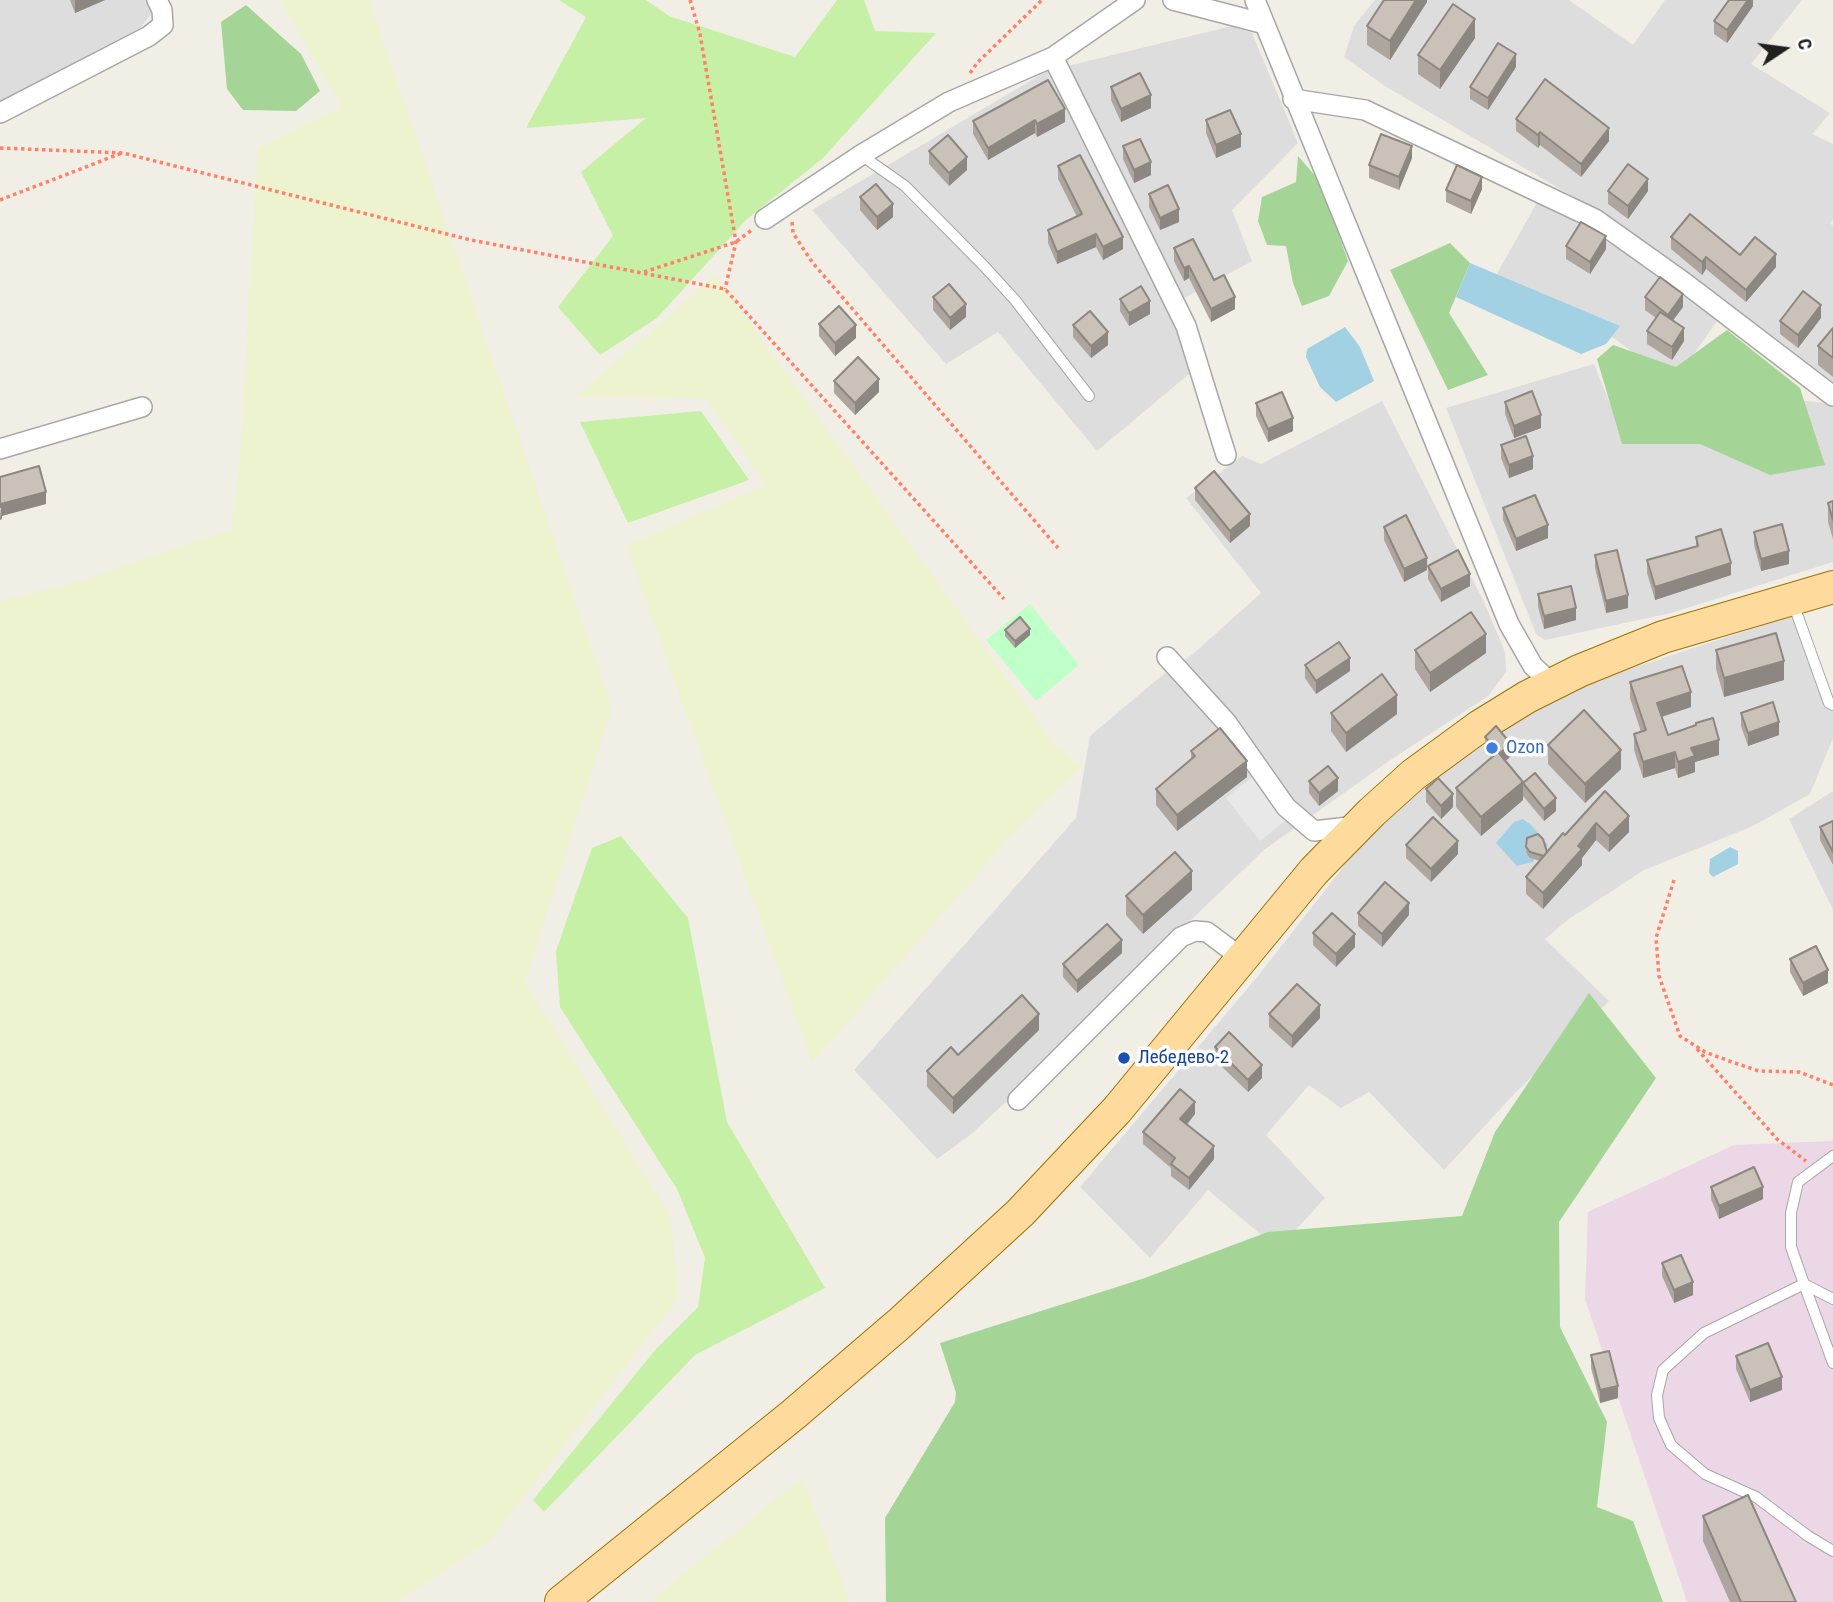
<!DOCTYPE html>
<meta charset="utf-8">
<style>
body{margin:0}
#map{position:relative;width:1833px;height:1602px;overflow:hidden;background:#f1eee5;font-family:"Roboto Condensed",sans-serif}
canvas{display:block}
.north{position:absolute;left:1749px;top:14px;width:70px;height:70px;-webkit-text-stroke:5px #fff;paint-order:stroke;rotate:77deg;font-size:19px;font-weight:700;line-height:28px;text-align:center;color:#202020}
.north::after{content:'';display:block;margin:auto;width:24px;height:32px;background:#202020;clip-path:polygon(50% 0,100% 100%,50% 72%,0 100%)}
</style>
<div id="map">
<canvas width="1833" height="1602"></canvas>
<div class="north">С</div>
</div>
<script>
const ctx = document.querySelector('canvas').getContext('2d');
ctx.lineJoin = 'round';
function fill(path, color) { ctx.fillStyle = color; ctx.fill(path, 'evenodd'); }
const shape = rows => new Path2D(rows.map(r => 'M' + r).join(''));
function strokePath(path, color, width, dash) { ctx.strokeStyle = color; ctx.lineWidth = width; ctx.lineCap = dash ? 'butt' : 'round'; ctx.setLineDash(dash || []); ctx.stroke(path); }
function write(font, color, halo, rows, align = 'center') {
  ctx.font = font + ' "Roboto Condensed",sans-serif'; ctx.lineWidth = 7; ctx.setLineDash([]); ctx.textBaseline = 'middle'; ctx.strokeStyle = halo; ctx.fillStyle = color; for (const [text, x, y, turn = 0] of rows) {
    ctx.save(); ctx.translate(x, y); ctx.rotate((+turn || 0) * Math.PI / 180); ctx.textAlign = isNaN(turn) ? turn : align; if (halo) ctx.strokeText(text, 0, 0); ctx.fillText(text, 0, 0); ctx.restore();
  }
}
fill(shape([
 [0,0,151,0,156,8,140,28,0,101],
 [1375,0,1569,0,1633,45,1665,0,1802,0,1751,64,1830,113,1812,134,1833,144,1833,219,1830,223,1833,226,1833,387,1584,203,1385,86,1344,57,1354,26],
 [1232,26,1252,33,1298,143,1232,210,1252,261,1166,308,1181,339,1189,374,1097,451,998,332,946,364,812,210,1047,71],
 [1539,199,1566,211,1720,317,1674,382,1597,326,1494,279],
 [1594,364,1622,434,1771,398,1828,403,1833,407,1833,562,1671,613,1545,640,1536,634,1446,408],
 [1382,401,1484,602,1505,652,1506,672,1488,696,1389,761,1264,850,1168,942,1030,1080,969,1136,937,1159,854,1070,1076,818,1090,736,1160,677,1193,654,1261,593,1186,498,1242,456,1261,464],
 [1800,613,1833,699,1833,738,1810,794,1753,826,1644,870,1569,919,1545,939,1609,1001,1515,1093,1444,1170,1369,1092,1341,1108,1309,1085,1266,1135,1325,1198,1278,1249,1208,1190,1150,1258,1080,1187,1258,976,1369,834,1467,749,1572,688],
 [1833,791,1833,910,1789,819]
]), '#dedddd');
fill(shape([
 [1833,1141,1833,1602,1687,1602,1585,1299,1588,1212,1734,1145]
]), '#ebd7e6');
fill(shape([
 [280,0,369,0,612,708,525,982,671,1218,678,1298,490,1541,397,1602,0,1602,0,602,82,581,232,529,240,458,258,148,342,107],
 [715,275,1055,745,1081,767,1006,841,812,1063,626,546,766,485,707,399,577,396],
 [802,1478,850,1602,649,1602]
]), '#edf2cf');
fill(shape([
 [559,0,646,0,669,16,795,57,837,0,864,0,875,31,936,33,823,158,746,220,657,318,600,355,558,307,613,236,581,172,646,118,526,128,586,17],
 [701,411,749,480,628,523,580,422],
 [621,836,688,918,727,1122,825,1288,695,1355,544,1512,533,1500,656,1349,698,1307,705,1258,677,1189,560,1007,556,951,592,848]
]), '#c7f0a7');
fill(shape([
 [246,5,301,54,320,91,296,111,243,110,227,89,221,22],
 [1298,156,1317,178,1331,212,1348,261,1329,296,1302,306,1293,283,1286,246,1267,245,1258,221,1262,197,1296,182],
 [1450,243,1470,263,1449,313,1488,375,1448,390,1390,270],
 [1727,330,1800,388,1825,465,1770,475,1700,444,1622,444,1597,359,1613,345,1676,367],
 [1589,993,1656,1078,1559,1222,1560,1327,1607,1422,1597,1507,1633,1521,1663,1602,886,1602,885,1518,955,1402,956,1393,940,1343,1142,1279,1268,1232,1462,1216,1495,1132]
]), '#a5d596');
fill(shape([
 [1030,604,1079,665,1036,701,986,640]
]), '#bfffc8');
fill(shape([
 [1256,774,1290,817,1260,841,1226,798]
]), '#e8e8e8');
fill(shape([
 [1470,263,1620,326,1606,344,1581,354,1456,297],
 [1345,327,1360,347,1374,381,1336,402,1320,387,1306,357,1307,349],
 [1523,819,1531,825,1548,845,1544,851,1527,845,1526,854,1534,859,1533,862,1517,866,1496,843,1514,822],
 [1730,847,1738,851,1738,864,1713,877,1709,873,1710,859]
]), '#a2d1e3');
const lane = shape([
 [861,155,905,186,984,266,1015,300,1089,396],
 [1793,603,1829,703,1833,705],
 [1833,1156,1798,1182,1791,1213,1791,1247,1804,1284,1704,1333,1663,1370,1657,1395,1659,1418,1671,1445,1705,1474,1756,1497,1808,1536,1833,1551],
 [1833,1299,1804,1284,1833,1363]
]);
const street = shape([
 [1173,0,1265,24],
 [1255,0,1509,624,1533,666,1552,684],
 [1053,57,1186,326,1226,455],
 [1293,99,1365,110,1595,219,1685,283,1833,396],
 [0,113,149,36,163,25,162,10,157,0],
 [765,219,861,155,949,102,1053,57,1135,0],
 [0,449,142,407],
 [1167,657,1227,723,1286,807,1314,831,1357,826],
 [1018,1100,1181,937,1195,931,1207,932,1243,959]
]);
const primary = shape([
 [561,1602,794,1414,899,1324,1020,1213,1117,1110,1314,871,1372,812,1413,775,1480,726,1527,697,1579,671,1663,637,1833,587]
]);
strokePath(lane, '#a7a7a7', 12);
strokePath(street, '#a7a7a7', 22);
strokePath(primary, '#9c7100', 34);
strokePath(shape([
 [690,0,700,34,736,242,725,289],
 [970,73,978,62,1042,0],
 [0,148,123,153,471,240,725,289,1004,599],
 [0,200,122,153],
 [792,222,793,233,812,262,1058,548],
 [644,272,736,242,753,229],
 [1674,880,1656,938,1659,976,1680,1036,1705,1052,1732,1062,1759,1071,1799,1072,1833,1085],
 [1697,1049,1777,1139,1806,1161]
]), '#ff8169', 3.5, [3.5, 3.5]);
strokePath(lane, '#fff', 10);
strokePath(street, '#fff', 19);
strokePath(primary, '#ffda9d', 32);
fill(shape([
 [70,0,105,0,75,13],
 [1427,0,1427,2,1390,60,1367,45,1367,26],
 [1753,0,1753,6,1727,43,1714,34,1714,21],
 [1475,38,1440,89,1418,74,1418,55],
 [1516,67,1488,110,1470,99,1470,87],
 [1048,80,1065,122,1037,137,1035,133,988,160,973,134,973,121],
 [1111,87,1151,108,1121,122,1111,100],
 [1516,119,1609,141,1581,177,1540,145,1538,148,1516,131],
 [1206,120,1241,147,1216,158,1206,133],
 [1123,146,1151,175,1134,183,1123,159],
 [929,151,967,170,949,186,929,164],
 [1412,158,1399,190,1369,178,1369,165],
 [1058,166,1123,249,1103,260,1096,247,1057,264,1048,243,1048,230,1077,217,1058,179],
 [1482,189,1471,214,1446,202,1446,190],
 [1608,191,1648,191,1628,219,1608,204],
 [1149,194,1179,222,1160,230,1149,207],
 [860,197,893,217,877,230,860,210],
 [1671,237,1740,255,1776,267,1746,302,1706,269,1702,275,1671,249],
 [1566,246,1606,249,1590,274,1566,259],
 [1174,248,1214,280,1235,309,1211,322,1189,278,1184,281,1174,261],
 [933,297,966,317,950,330,933,310],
 [1645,297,1683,307,1673,320,1684,341,1672,360,1647,344,1647,331,1656,318,1645,310],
 [1120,299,1150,314,1129,326,1120,311],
 [1821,318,1798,348,1780,334,1780,321],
 [819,324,856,338,835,356,819,336],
 [1073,325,1108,345,1091,358,1073,337],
 [1833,328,1833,377,1818,365,1818,346],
 [834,381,879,392,855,415,834,393],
 [1505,402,1541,428,1514,438,1505,414],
 [1256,403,1293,431,1268,442,1256,416],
 [1501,445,1533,469,1509,478,1501,458],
 [1195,488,1250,526,1230,543,1195,500],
 [1833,501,1833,539,1828,522,1828,503],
 [1503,508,1548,538,1516,551,1503,520],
 [1384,527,1427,570,1404,582,1384,540],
 [1754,532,1789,564,1761,571,1754,545],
 [1696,537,1731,575,1655,600,1647,573,1647,560,1696,547],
 [1595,555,1628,608,1606,613,1595,568],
 [1428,566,1470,586,1441,602,1428,579],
 [1538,594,1576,620,1544,629,1538,607],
 [1005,630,1030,635,1015,648,1005,636],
 [1415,650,1486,653,1430,692,1415,669],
 [1716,650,1784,680,1724,697,1716,669],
 [1305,665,1350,671,1316,694,1305,678],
 [1630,682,1691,707,1662,717,1668,735,1719,755,1695,762,1695,772,1678,778,1675,768,1643,778,1634,750,1634,734,1641,732,1630,698],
 [1331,713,1397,714,1346,752,1331,731],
 [1741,713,1779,735,1748,746,1741,726],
 [1485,737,1511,756,1505,761,1523,783,1556,811,1544,821,1523,796,1523,800,1481,836,1456,807,1456,788,1492,757,1485,750],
 [1548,745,1621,769,1585,803,1548,764],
 [1191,751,1247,777,1177,831,1156,805,1156,789,1191,760],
 [1309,781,1338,791,1319,806,1309,793],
 [1426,789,1453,807,1441,819,1426,802],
 [1605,791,1629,832,1609,852,1596,840,1582,858,1582,865,1543,909,1526,894,1526,877,1540,861,1530,858,1526,853,1527,838,1547,852,1565,835],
 [1833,821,1833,865,1820,840,1820,827],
 [1406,845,1458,854,1431,882,1406,858],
 [1192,890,1143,934,1126,915,1126,896],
 [1358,913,1409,915,1382,947,1358,926],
 [1313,933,1355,947,1336,967,1313,945],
 [1122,953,1077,993,1063,977,1063,964],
 [1790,959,1828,983,1803,996,1790,972],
 [1269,1014,1320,1018,1292,1048,1269,1027],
 [1039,1030,953,1114,927,1087,927,1071,958,1055],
 [1215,1047,1262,1078,1248,1092,1215,1060],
 [1195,1114,1187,1125,1214,1159,1189,1190,1171,1176,1171,1168,1143,1144,1143,1132],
 [1711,1187,1763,1199,1719,1219,1711,1199],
 [1662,1263,1693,1295,1674,1303,1662,1276],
 [1591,1355,1618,1398,1600,1403,1591,1368],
 [1736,1356,1782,1390,1750,1402,1736,1369],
 [1703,1516,1796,1602,1730,1602,1703,1541]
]), '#aea69e');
fill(shape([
 [75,0,105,0,75,13],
 [1416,0,1427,0,1427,2,1390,60,1390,41],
 [1748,0,1753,0,1753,6,1727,43,1727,30],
 [1475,19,1475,38,1440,89,1440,70],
 [1516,54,1516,67,1488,110,1488,98],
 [1151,95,1151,108,1121,122,1121,109],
 [1065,109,1065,122,1037,137,1037,124],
 [1035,120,1035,133,988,160,988,148],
 [1609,128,1609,141,1581,177,1581,164],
 [1540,132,1540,145,1538,148,1538,135],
 [1241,134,1241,147,1216,158,1216,145],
 [1412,146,1412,158,1399,190,1399,177],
 [967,157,967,170,949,186,949,173],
 [1151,162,1151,175,1134,183,1134,170],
 [1482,177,1482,189,1471,214,1471,201],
 [1648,179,1648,191,1628,219,1628,206],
 [893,204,893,217,877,230,877,217],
 [1179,209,1179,222,1160,230,1160,218],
 [1096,234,1096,247,1057,264,1057,252],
 [1606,236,1606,249,1590,274,1590,262],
 [1123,237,1123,249,1103,260,1103,247],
 [1776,254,1776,267,1746,302,1746,290],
 [1706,257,1706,269,1702,275,1702,262],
 [1189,266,1189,278,1184,281,1184,268],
 [1683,294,1683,307,1668,327,1668,315],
 [1235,297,1235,309,1211,322,1211,309],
 [1150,301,1150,314,1129,326,1129,313],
 [966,304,966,317,950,330,950,318],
 [1821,305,1821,318,1798,348,1798,335],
 [856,325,856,338,835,356,835,343],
 [1684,328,1684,341,1672,360,1672,347],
 [1108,332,1108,345,1091,358,1091,346],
 [879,379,879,392,855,415,855,403],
 [1541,415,1541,428,1514,438,1514,426],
 [1293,418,1293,431,1268,442,1268,429],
 [1533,456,1533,469,1509,478,1509,465],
 [46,492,46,504,2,516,2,519,0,520,1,504],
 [1250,514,1250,526,1230,543,1230,531],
 [1548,525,1548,538,1516,551,1516,539],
 [1789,551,1789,564,1761,571,1761,559],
 [1427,558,1427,570,1404,582,1404,569],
 [1731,563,1731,575,1655,600,1655,587],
 [1470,574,1470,586,1441,602,1441,589],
 [1628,595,1628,608,1606,613,1606,601],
 [1576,608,1576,620,1544,629,1544,616],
 [1030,629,1030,635,1015,648,1015,641],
 [1486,634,1486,653,1430,692,1430,673],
 [1350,658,1350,671,1316,694,1316,681],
 [1784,661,1784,680,1724,697,1724,678],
 [1691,692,1691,707,1657,718,1657,703],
 [1397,695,1397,714,1346,752,1346,733],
 [1779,722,1779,735,1748,746,1748,733],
 [1719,740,1719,755,1695,762,1695,772,1678,778,1678,762,1691,748],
 [1511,744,1511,756,1500,766,1500,753],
 [1621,750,1621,769,1585,803,1585,784],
 [1675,752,1675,768,1643,778,1643,762],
 [1247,761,1247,777,1177,831,1177,815],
 [1338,778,1338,791,1319,806,1319,793],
 [1523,782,1523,800,1481,836,1481,817],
 [1453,794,1453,807,1441,819,1441,806],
 [1556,798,1556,811,1544,821,1544,809],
 [1629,816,1629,832,1609,852,1609,836],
 [1596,823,1596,840,1582,858,1582,865,1543,909,1543,893,1578,846],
 [1458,841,1458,854,1431,882,1431,869],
 [1192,871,1192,890,1143,934,1143,915],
 [1409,903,1409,915,1382,947,1382,934],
 [1355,934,1355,947,1336,967,1336,954],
 [1122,940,1122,953,1077,993,1077,981],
 [1828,970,1828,983,1803,996,1803,983],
 [1320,1005,1320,1018,1292,1048,1292,1036],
 [1039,1014,1039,1030,953,1114,953,1098],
 [1262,1065,1262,1078,1248,1092,1248,1080],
 [1195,1102,1195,1114,1180,1132,1180,1119],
 [1214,1146,1214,1159,1189,1190,1189,1178],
 [1763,1187,1763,1199,1719,1219,1719,1206],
 [1693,1282,1693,1295,1674,1303,1674,1290],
 [1782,1377,1782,1390,1750,1402,1750,1390],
 [1618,1386,1618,1398,1600,1403,1600,1390]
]), '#8d8781');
const building = shape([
 [1384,0,1416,0,1390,41,1367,26,1384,0],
 [1729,0,1748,0,1727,30,1714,21,1729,0],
 [1453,4,1475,19,1440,70,1418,55,1453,4],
 [1498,43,1516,54,1488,98,1470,87,1498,43],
 [1140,73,1151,95,1121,109,1111,87,1140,73],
 [1545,79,1609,128,1581,164,1540,132,1538,135,1516,119,1545,79],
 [1048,80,1065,109,1037,124,1035,120,988,148,973,121,1048,80],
 [1230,110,1241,134,1216,145,1206,120,1230,110],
 [1381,134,1412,146,1399,177,1369,165,1381,134],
 [948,135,967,157,949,173,929,151,948,135],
 [1140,139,1151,162,1134,170,1123,146,1140,139],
 [1080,155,1123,237,1103,247,1096,234,1057,252,1048,230,1082,214,1058,166,1080,155],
 [1628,164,1648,179,1628,206,1608,191,1628,164],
 [1457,165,1482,177,1471,201,1446,190,1457,165],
 [876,184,893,204,877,217,860,197,876,184],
 [1168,185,1179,209,1160,218,1149,194,1168,185],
 [1690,214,1740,255,1755,237,1776,254,1746,290,1706,257,1702,262,1671,237,1690,214],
 [1581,222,1606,236,1590,262,1566,246,1581,222],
 [1193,239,1214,280,1224,275,1235,297,1211,309,1189,266,1184,268,1174,248,1193,239],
 [1660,277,1683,294,1668,315,1645,297,1660,277],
 [949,284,966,304,950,318,933,297,949,284],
 [1141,286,1150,301,1129,313,1120,299,1141,286],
 [1803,291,1821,305,1798,335,1780,321,1803,291],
 [839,306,856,325,835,343,819,324,839,306],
 [1090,311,1108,332,1091,346,1073,325,1090,311],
 [1660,312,1684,328,1672,347,1647,331,1660,312],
 [1833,328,1833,358,1818,346,1833,328],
 [858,357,879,379,855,403,834,381,858,357],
 [1532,391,1541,415,1514,426,1505,402,1532,391],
 [1282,392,1293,418,1268,429,1256,403,1282,392],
 [1526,436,1533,456,1509,465,1501,445,1526,436],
 [39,466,46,492,1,504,2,507,0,507,0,477,39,466],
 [1214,471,1250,514,1230,531,1195,488,1214,471],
 [1535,495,1548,525,1516,539,1503,508,1535,495],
 [1833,501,1833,520,1828,503,1833,501],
 [1406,515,1427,558,1404,569,1384,527,1406,515],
 [1782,524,1789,551,1761,559,1754,532,1782,524],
 [1721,529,1731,563,1655,587,1647,560,1698,546,1696,537,1721,529],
 [1458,550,1470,574,1441,589,1428,566,1458,550],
 [1617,550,1628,595,1606,601,1595,555,1617,550],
 [1571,586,1576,608,1544,616,1538,594,1571,586],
 [1471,612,1486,634,1430,673,1415,650,1471,612],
 [1020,617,1030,629,1015,641,1005,630,1020,617],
 [1776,633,1784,661,1724,678,1716,650,1776,633],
 [1339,642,1350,658,1316,681,1305,665,1339,642],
 [1682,666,1691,692,1657,703,1668,735,1696,725,1696,723,1713,718,1719,740,1691,748,1695,756,1678,762,1675,752,1643,762,1634,734,1646,730,1630,682,1682,666],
 [1382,674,1397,695,1346,733,1331,713,1382,674],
 [1773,702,1779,722,1748,733,1741,713,1773,702],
 [1584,710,1621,750,1585,784,1548,745,1584,710],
 [1496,726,1511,744,1500,753,1485,737,1496,726],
 [1220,728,1247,761,1177,815,1156,789,1195,756,1191,751,1220,728],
 [1498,752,1523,782,1481,817,1456,788,1498,752],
 [1328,766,1338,778,1319,793,1309,781,1328,766],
 [1535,773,1556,798,1544,809,1523,783,1535,773],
 [1438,778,1453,794,1441,806,1426,789,1438,778],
 [1605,791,1629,816,1609,836,1596,823,1578,846,1582,849,1543,893,1526,877,1563,833,1565,835,1605,791],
 [1433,817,1458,841,1431,869,1406,845,1433,817],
 [1833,821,1833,852,1820,827,1833,821],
 [1538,834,1543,839,1547,852,1544,856,1530,852,1526,847,1527,838,1538,834],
 [1175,852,1192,871,1143,915,1126,896,1175,852],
 [1385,882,1409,903,1382,934,1358,913,1385,882],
 [1332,913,1355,934,1336,954,1313,933,1332,913],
 [1107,924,1122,940,1077,981,1063,964,1107,924],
 [1816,946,1828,970,1803,983,1790,959,1816,946],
 [1297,984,1320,1005,1292,1036,1269,1014,1297,984],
 [1022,995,1039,1014,953,1098,927,1071,951,1047,958,1055,1022,995],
 [1229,1032,1262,1065,1248,1080,1215,1047,1229,1032],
 [1180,1089,1195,1102,1180,1119,1214,1146,1189,1178,1171,1164,1175,1158,1143,1132,1180,1089],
 [1754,1167,1763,1187,1719,1206,1711,1187,1754,1167],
 [1681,1255,1693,1282,1674,1290,1662,1263,1681,1255],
 [1768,1343,1782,1377,1750,1390,1736,1356,1768,1343],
 [1609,1351,1618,1386,1600,1390,1591,1355,1609,1351],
 [1748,1495,1796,1602,1741,1602,1703,1516,1748,1495]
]);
fill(building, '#cac1b8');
strokePath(building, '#8d8781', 2);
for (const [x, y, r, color] of [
 [1492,748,7,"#3f7fe0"],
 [1124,1058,7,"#1a4fb4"]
]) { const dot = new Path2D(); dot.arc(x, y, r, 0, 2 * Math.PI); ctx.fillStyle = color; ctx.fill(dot); strokePath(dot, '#fff', 2.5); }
write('19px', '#366cbe', '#fff', [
 ["Ozon",1506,748]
], 'left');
write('19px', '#164399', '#fff', [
 ["Лебедево-2",1138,1058]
], 'left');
</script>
